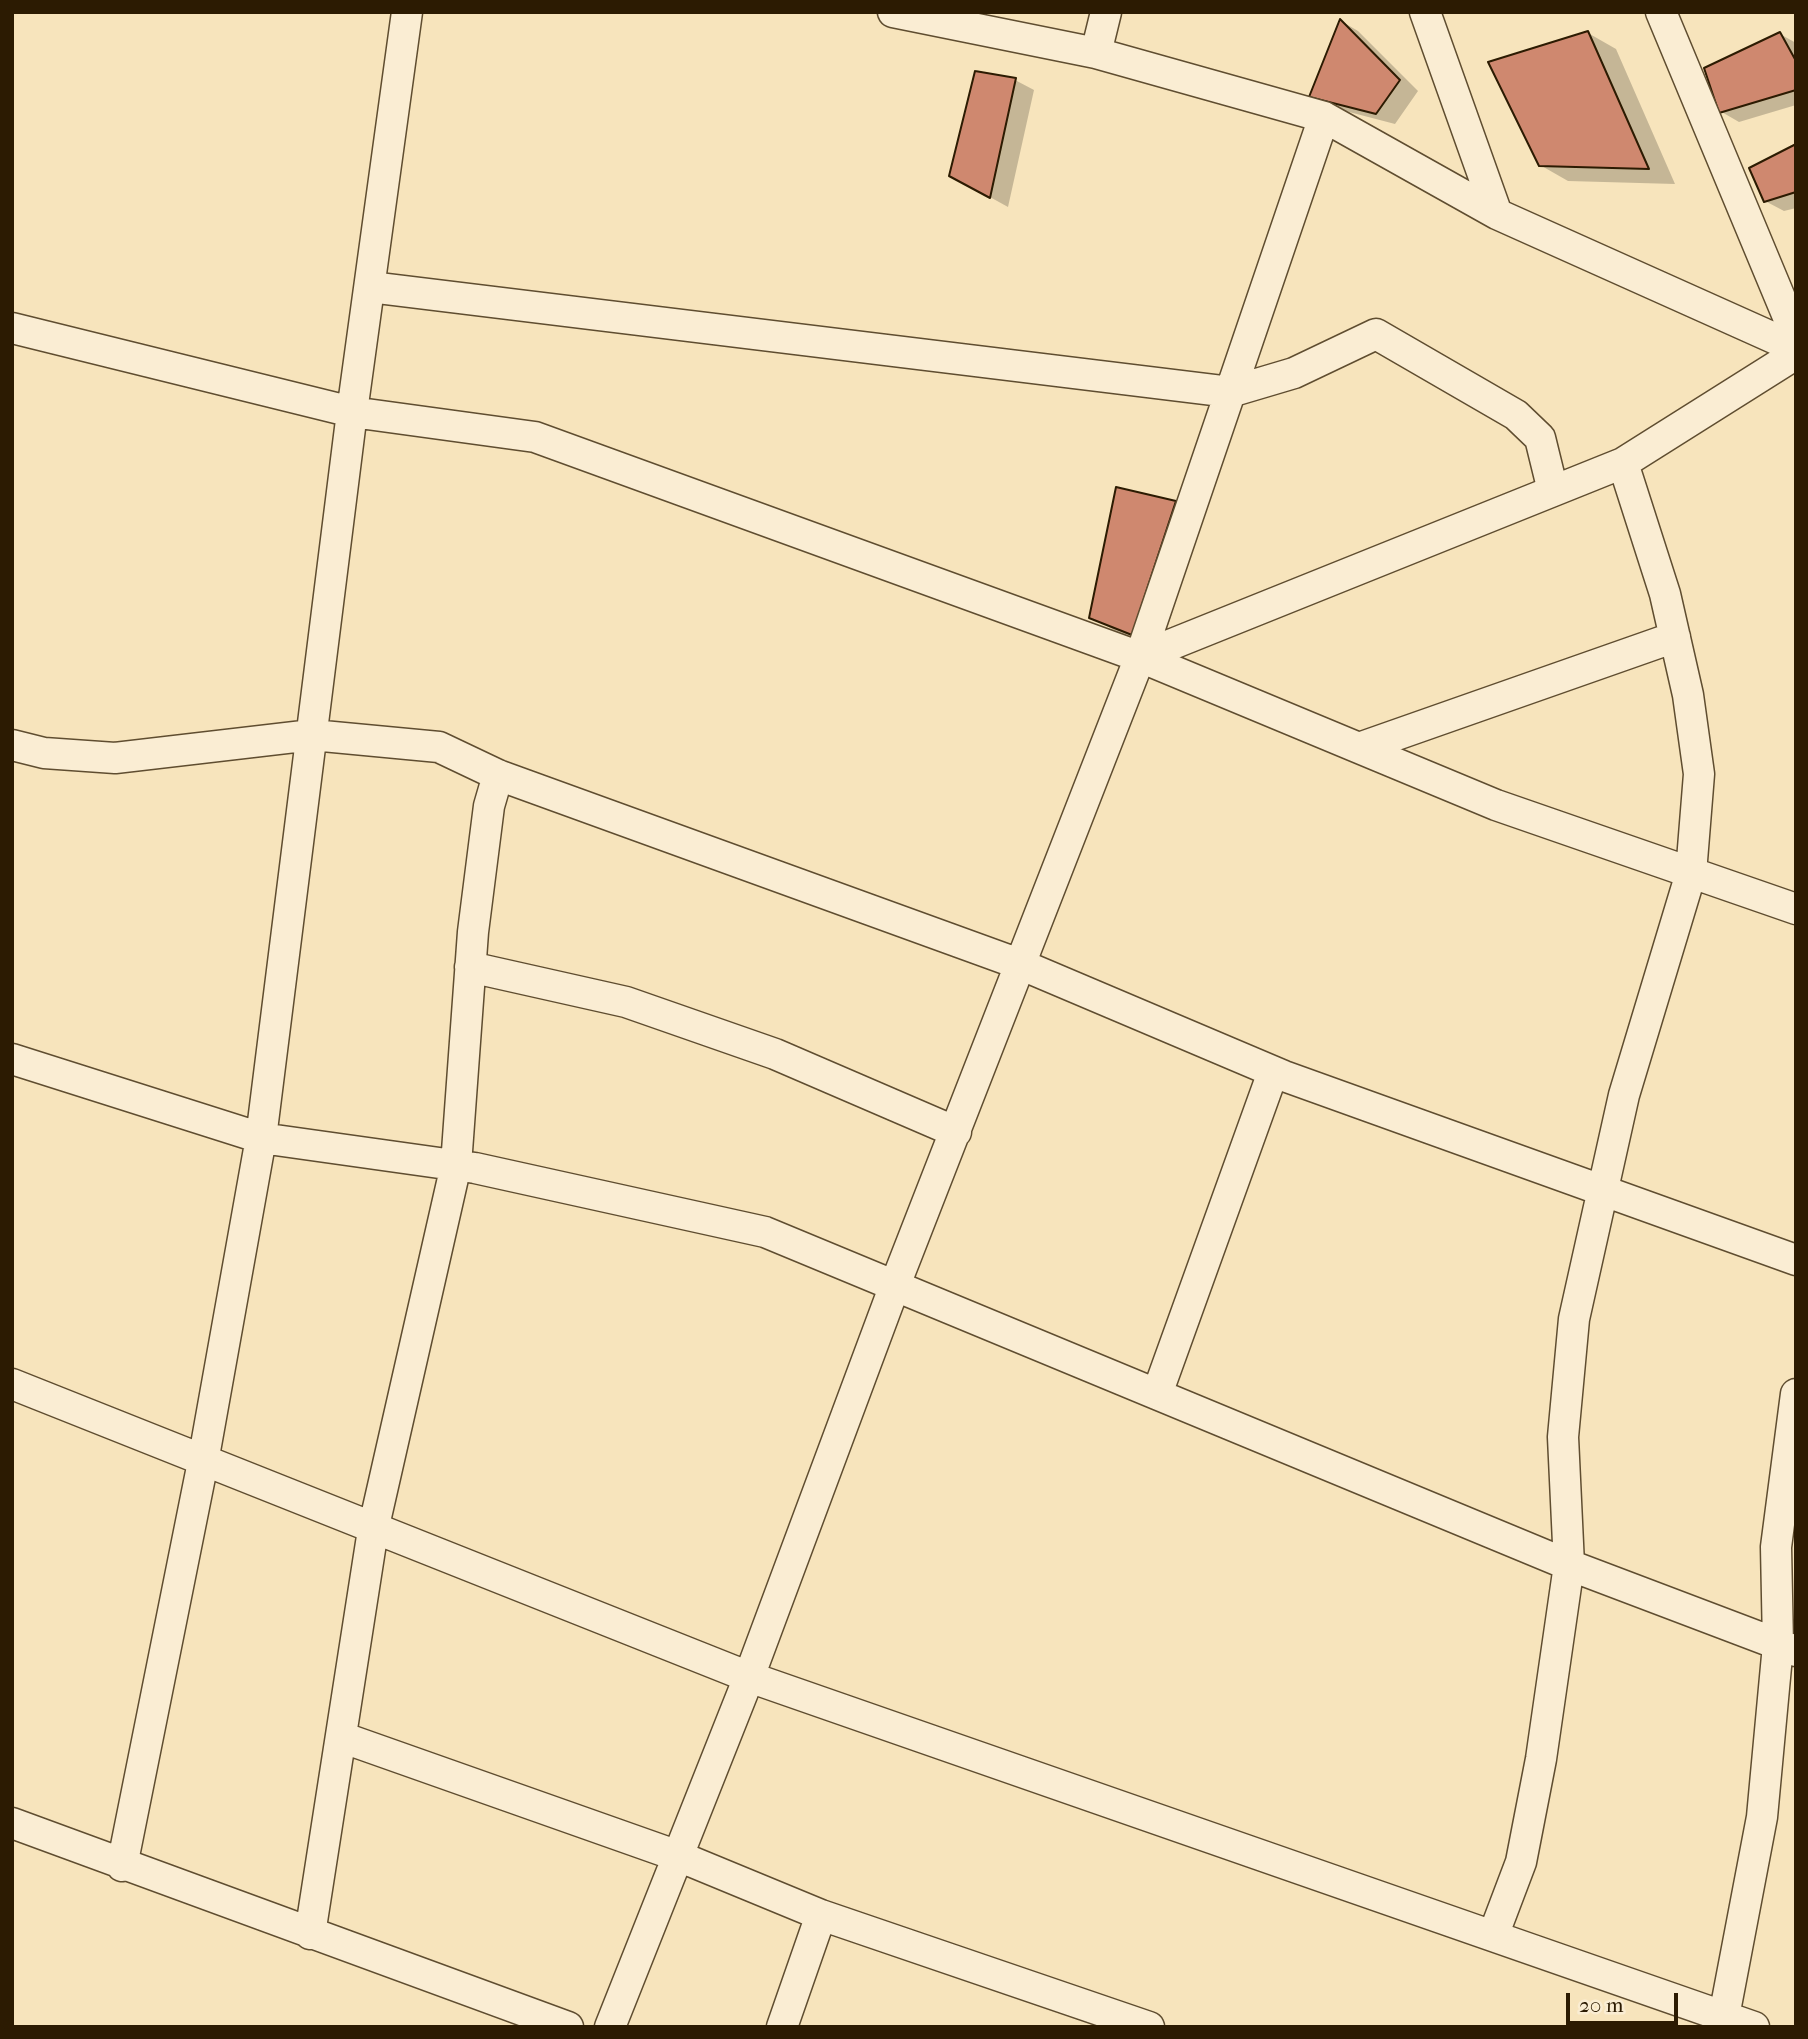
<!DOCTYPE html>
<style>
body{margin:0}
#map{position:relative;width:1808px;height:2039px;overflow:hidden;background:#f7e4bc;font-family:"IM FELL French Canon",serif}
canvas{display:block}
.frame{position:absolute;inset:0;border:14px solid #2c1b02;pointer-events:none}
.scale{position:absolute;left:1566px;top:1993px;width:112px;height:32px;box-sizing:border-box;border:4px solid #2c1b02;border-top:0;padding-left:9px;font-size:21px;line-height:24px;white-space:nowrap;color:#2c1b02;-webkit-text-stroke:5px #faedd3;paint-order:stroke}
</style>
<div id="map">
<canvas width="1808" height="2039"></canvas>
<div class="frame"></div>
<div class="scale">20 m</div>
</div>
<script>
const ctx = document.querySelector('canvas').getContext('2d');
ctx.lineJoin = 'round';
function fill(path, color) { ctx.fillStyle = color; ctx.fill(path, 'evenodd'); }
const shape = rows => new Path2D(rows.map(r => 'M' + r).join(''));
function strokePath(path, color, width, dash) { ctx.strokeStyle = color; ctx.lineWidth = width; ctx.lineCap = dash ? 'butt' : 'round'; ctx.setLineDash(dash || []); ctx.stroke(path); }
fill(shape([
 [1341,21,1358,31,1418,91,1395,124,1330,107,1312,97],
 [1588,33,1616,49,1675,184,1568,181,1540,165],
 [1780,34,1796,43,1796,105,1739,122,1720,111],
 [1015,80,1034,90,1008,207,970,186],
 [1796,146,1796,208,1784,211,1765,201],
 [1117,489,1176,502,1203,518,1160,650,1119,633,1091,617]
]), '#0003');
const building = shape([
 [1340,19,1400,80,1376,114,1309,97,1340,19],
 [1588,31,1649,169,1539,166,1488,62,1588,31],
 [1780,32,1796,61,1796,90,1719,113,1704,68,1780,32],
 [975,71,1016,78,990,198,949,176,975,71],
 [1796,144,1796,192,1764,202,1749,168,1796,144],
 [1116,487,1176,501,1132,635,1089,618,1116,487]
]);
fill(building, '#cf886f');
strokePath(building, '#2c1b02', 2);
const minor = shape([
 [893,12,1096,53,1324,117,1497,214,1796,348],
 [1425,12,1497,214],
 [1661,12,1796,336],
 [1096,53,1106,12],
 [370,287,1230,392,1294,373,1376,334,1516,415,1540,438,1553,491],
 [12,328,352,412,535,437,1140,657,1496,805,1796,909],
 [1140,657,1623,463,1796,354],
 [12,745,44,753,115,758,312,735,439,747,498,775,1022,965,1284,1076,1796,1260],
 [1359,748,1675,637],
 [470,967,626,1002,775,1054,956,1132],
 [12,1059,261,1138,475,1168,765,1232,1569,1565,1796,1651],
 [12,1384,749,1677,1754,2027],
 [1157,1394,1273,1072],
 [341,1737,678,1856,821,1915,1149,2027],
 [12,1823,568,2027],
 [122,1866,203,1462,261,1138,352,412,407,12],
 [310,1934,373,1530,456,1165,473,932,489,806,498,775],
 [1493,1936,1521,1862,1541,1759,1569,1565,1563,1437,1574,1319,1624,1095,1691,873,1699,774,1688,695,1665,594,1623,463],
 [610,2027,749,1677,895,1285,1140,657,1324,117],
 [782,2027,821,1915],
 [1722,2027,1762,1817,1778,1645,1776,1547,1796,1394]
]);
strokePath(minor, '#5f4d30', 33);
strokePath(minor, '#faedd3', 30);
</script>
